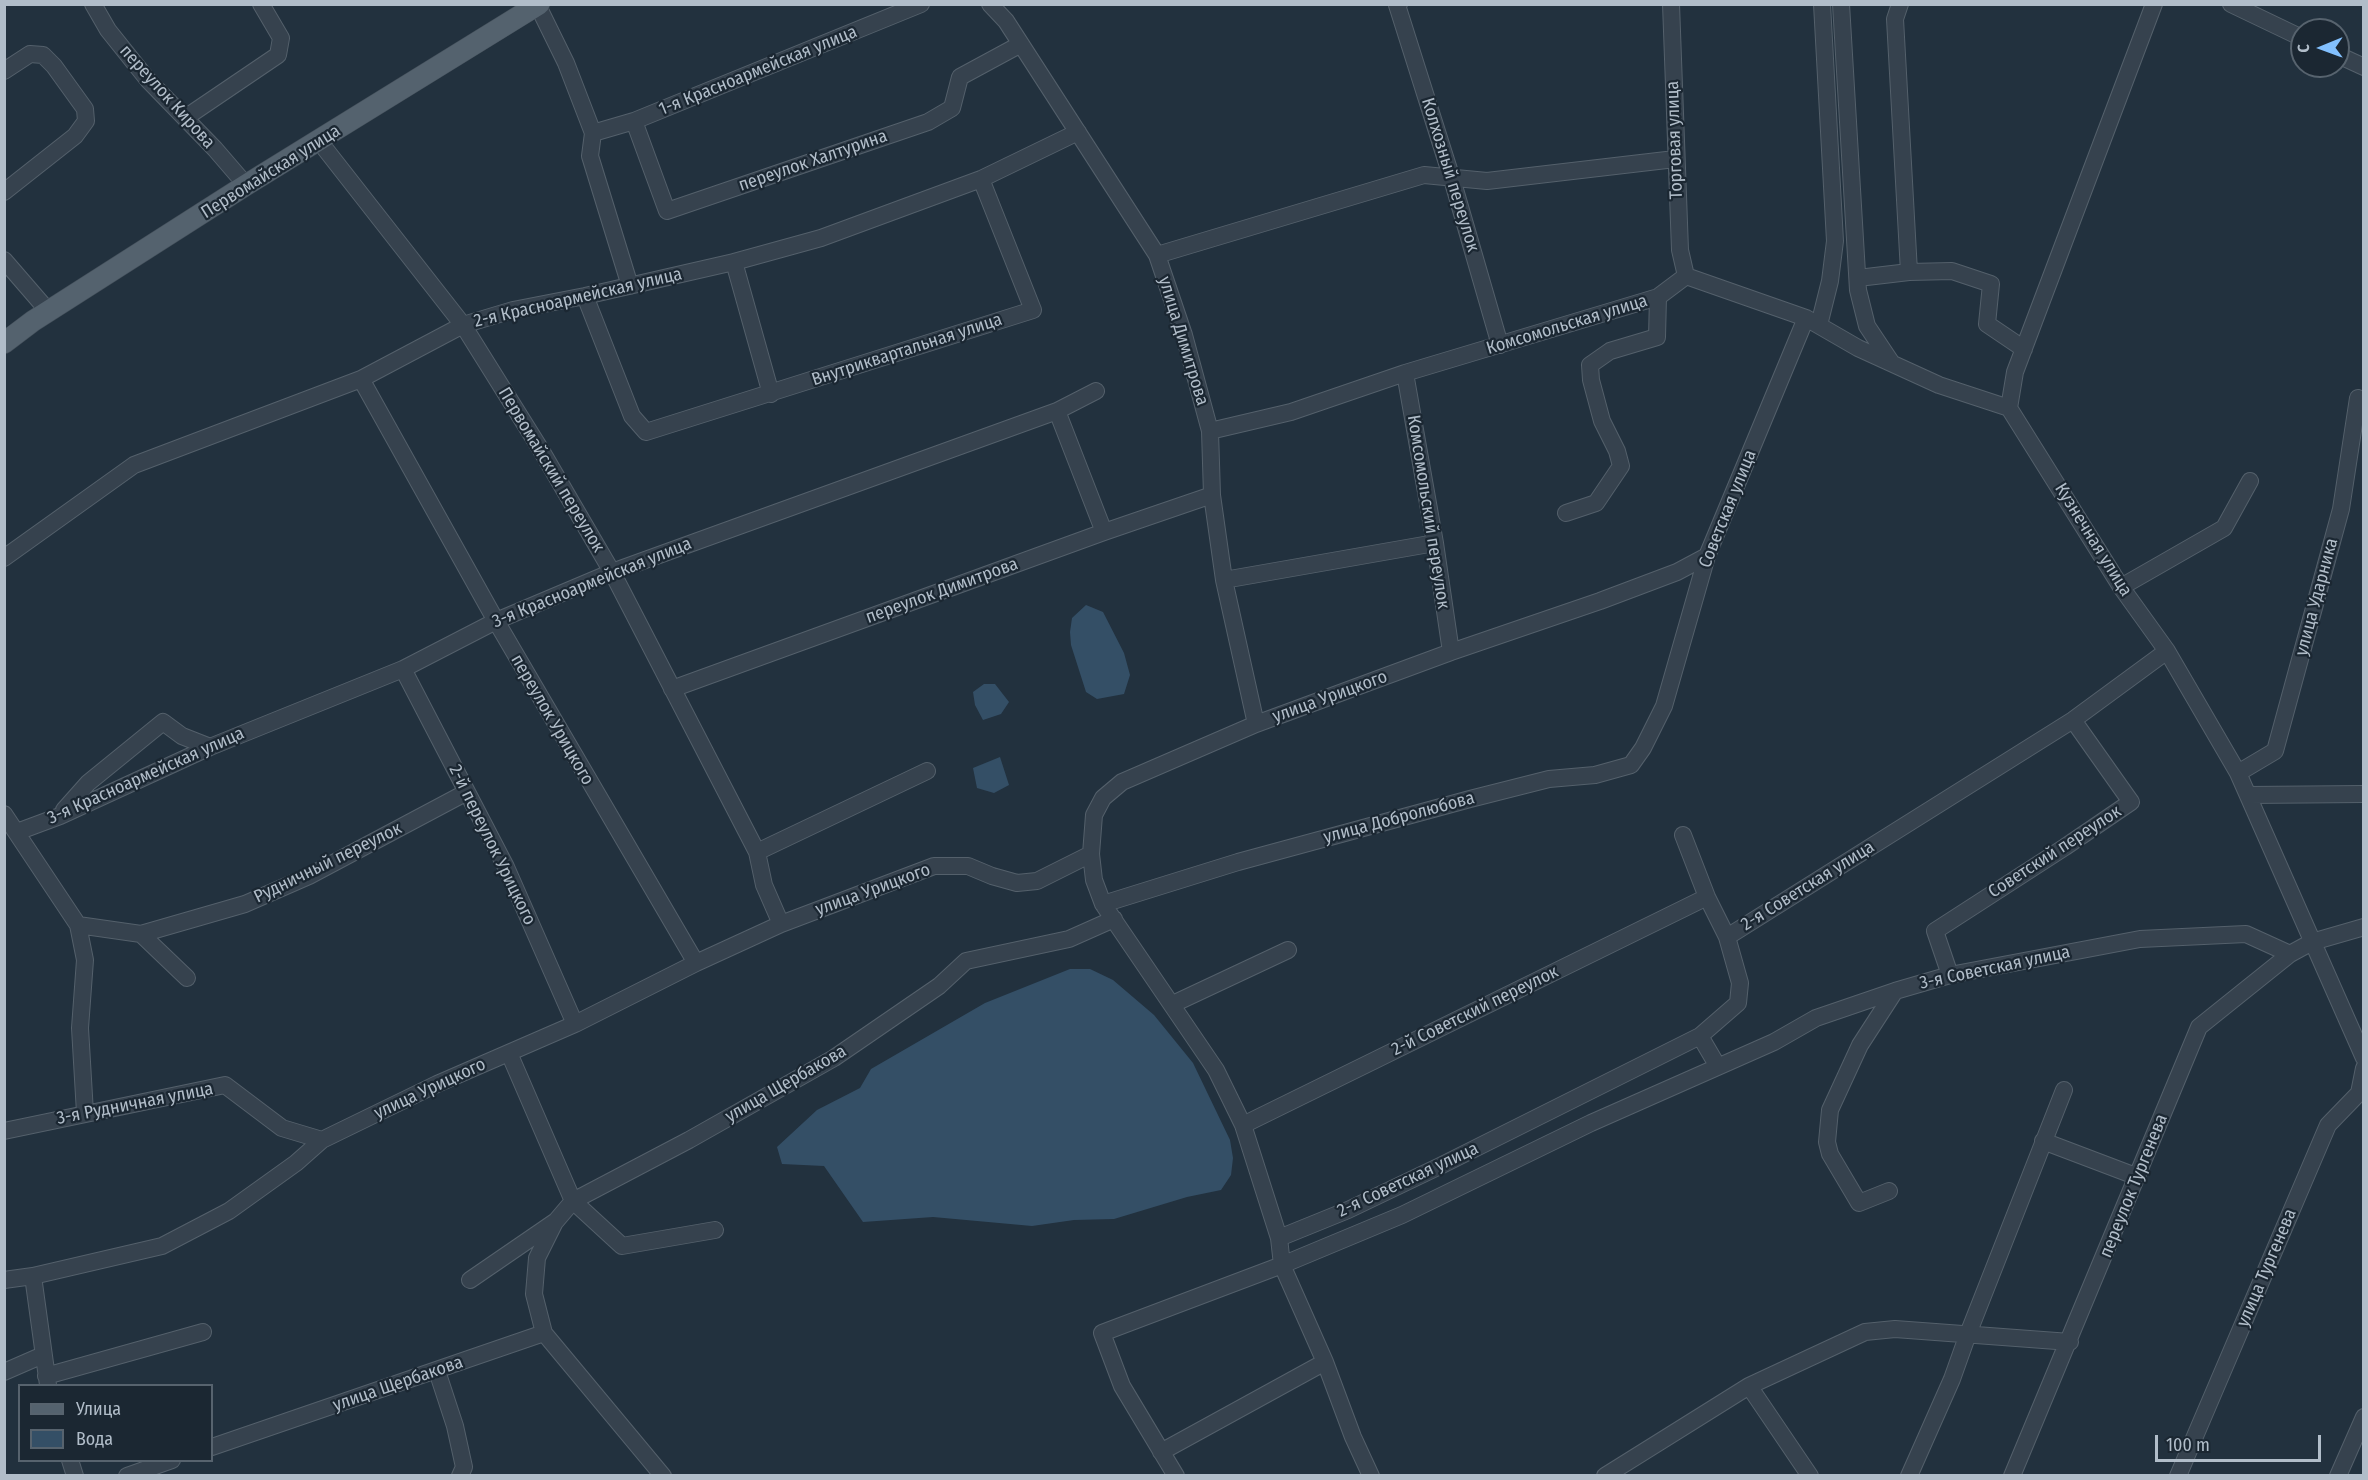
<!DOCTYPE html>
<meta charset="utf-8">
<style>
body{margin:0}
#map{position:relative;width:2368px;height:1480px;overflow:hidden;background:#22313e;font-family:"Fira Sans Condensed",sans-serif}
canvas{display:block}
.frame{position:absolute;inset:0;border:6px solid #b1bdc9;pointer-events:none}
.legend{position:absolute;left:18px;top:1384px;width:195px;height:78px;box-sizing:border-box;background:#1b2732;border:2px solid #57636e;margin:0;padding:8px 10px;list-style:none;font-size:18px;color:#b1bdc9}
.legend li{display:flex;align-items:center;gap:12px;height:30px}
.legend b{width:30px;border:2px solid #57636e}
.north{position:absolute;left:2290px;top:18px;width:60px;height:60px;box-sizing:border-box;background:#1b2732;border:2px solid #57636e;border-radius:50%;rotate:269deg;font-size:16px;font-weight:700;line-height:24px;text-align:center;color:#b1bdc9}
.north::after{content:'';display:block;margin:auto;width:21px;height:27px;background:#82c0fe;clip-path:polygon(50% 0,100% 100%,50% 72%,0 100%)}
.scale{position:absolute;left:2155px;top:1435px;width:166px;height:27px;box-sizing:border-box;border:3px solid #b1bdc9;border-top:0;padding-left:8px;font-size:18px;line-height:21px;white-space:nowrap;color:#b1bdc9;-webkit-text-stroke:4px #1b2732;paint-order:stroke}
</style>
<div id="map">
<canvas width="2368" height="1480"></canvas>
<div class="frame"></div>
<ul class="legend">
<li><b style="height:8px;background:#54626e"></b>Улица</li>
<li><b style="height:16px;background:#344f66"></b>Вода</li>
</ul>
<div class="north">С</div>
<div class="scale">100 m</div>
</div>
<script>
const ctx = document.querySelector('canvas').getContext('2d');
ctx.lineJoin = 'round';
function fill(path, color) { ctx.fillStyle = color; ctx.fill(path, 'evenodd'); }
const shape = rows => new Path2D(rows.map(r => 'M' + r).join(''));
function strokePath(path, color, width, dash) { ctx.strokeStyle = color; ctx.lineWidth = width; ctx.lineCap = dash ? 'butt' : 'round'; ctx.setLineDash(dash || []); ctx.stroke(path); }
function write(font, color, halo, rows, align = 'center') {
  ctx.font = font + ' "Fira Sans Condensed",sans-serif'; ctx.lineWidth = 4.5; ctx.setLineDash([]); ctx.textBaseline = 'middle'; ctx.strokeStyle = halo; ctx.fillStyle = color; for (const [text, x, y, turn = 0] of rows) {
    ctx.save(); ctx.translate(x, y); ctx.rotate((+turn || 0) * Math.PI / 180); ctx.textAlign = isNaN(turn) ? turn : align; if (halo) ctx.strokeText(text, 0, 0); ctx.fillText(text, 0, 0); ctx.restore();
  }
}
fill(shape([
 [1086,605,1103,612,1124,653,1130,675,1124,694,1097,699,1086,692,1071,645,1070,632,1072,618],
 [984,684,995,684,1009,702,1001,714,983,720,975,705,973,692],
 [1000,757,1009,785,994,793,977,788,973,768],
 [1070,969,1090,969,1113,980,1154,1015,1193,1063,1230,1140,1233,1158,1231,1175,1221,1190,1187,1197,1114,1219,1074,1220,1032,1226,933,1217,863,1222,824,1166,782,1164,777,1147,817,1110,860,1088,871,1069,985,1003]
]), '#344f66');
const minor = shape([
 [93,4,108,30,148,80,215,149,246,185],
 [537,4,566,63,593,133,590,156,630,286],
 [990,4,1006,21,1157,255,1184,335,1210,431,1212,495,1224,580,1256,724],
 [1399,4,1397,5,1452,179,1500,345],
 [1671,4,1680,250,1686,276],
 [1841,4,1858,290,1867,326,1891,362],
 [1900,4,1895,19,1909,272],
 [2154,4,2015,372,2009,408,2121,587,2167,651,2238,773,2364,1058],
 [2231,4,2302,38],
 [2338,55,2364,67],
 [4,71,30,54,43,55,54,66,85,109,86,121,75,136,4,192],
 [185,118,278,55,281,38,261,4],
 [634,121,667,211,928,122,952,108,960,77,1021,44],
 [593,133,634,121,921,4],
 [319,141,463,325,541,450,612,572,757,852,764,885,781,924],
 [1157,255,1424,175,1487,181,1675,159],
 [4,260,49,312],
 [734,262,771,394],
 [1858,278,1909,272,1952,271,1991,284,1987,324,2024,349],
 [585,296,632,416,646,432,1033,310,981,179],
 [1819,325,1830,281,1835,241,1822,4],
 [1405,373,1435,543,1451,652],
 [361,379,496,621,696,963],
 [1057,411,1096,391],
 [1210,431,1291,412,1405,373,1658,297,1686,276,1806,318,1858,348,1939,385,2009,408],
 [1566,513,1596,503,1621,466,1617,451,1602,421,1591,380,1590,365,1610,351,1657,337,1658,297],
 [4,558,134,465,361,379,463,325,513,310,585,296,734,262,821,238,981,179,1078,132],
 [1224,580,1435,543],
 [2121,587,2224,528,2250,481],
 [403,669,506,867,575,1024],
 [672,689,1104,532,1212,495],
 [2238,773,2275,751,2341,509,2358,398],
 [2248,795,2364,794],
 [64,810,88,783,163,722,182,736,210,747],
 [4,814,78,925,85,960,80,1028,85,1113],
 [17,832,60,816,210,747,403,669,496,621,612,572,1057,411,1104,532],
 [1683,835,1707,897,1727,937],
 [757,852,927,771],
 [1091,854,1094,880,1103,904,1216,1070,1243,1125,1279,1238,1282,1265,1325,1362,1353,1437,1371,1476],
 [1103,904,1238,862,1470,799,1549,779,1595,775,1631,765,1643,748,1664,706,1707,556,1806,318],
 [78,925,141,934,245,904,309,876,467,792],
 [141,934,187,978],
 [1950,975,1935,931,2065,847,2131,802,2073,720],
 [1173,1004,1288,950],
 [1700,1036,1717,1065],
 [509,1053,573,1201,622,1246,715,1230],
 [1243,1125,1707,897],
 [4,1131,225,1085,282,1128,322,1140],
 [2043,1141,2138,1177],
 [1889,1191,1859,1203,1830,1154,1827,1142,1830,1110,1860,1045,1895,991],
 [555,1222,537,1258,534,1294,544,1333,663,1476],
 [1279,1238,1348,1210,1440,1166,1700,1036,1738,1003,1740,983,1727,937,2073,720,2167,651],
 [33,1276,48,1385],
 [4,1280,33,1276,162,1246,229,1211,296,1163,322,1140,437,1084,575,1024,696,963,781,924,934,866,968,866,992,876,1017,883,1037,881,1091,854,1094,815,1103,798,1122,782,1256,724,1451,652,1600,601,1677,572,1707,556],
 [470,1280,556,1221,573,1201,689,1140,834,1058,939,986,966,961,1069,939,1114,919],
 [437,1371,455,1426,464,1467,460,1476],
 [4,1372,43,1355],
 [46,1376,203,1332],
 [1749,1386,1810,1476],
 [212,1447,544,1333],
 [1161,1452,1325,1362],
 [70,1460,75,1476],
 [127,1476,172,1460],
 [1176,1476,1122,1386,1102,1333,1282,1265,1402,1215,1591,1123,1774,1042,1816,1018,1895,991,1950,975,2140,939,2246,934,2290,954],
 [1605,1476,1749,1386,1865,1332,1895,1329,2070,1342],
 [1909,1476,1952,1379,1968,1334,2064,1090],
 [2012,1476,2199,1027,2290,954,2312,942,2364,927],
 [2178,1476,2328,1125,2359,1093,2364,1068],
 [2338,1476,2364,1417]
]);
const major = shape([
 [4,343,33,321,246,185,539,4]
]);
strokePath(minor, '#54606b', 18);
strokePath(major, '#424e59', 22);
strokePath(minor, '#36424e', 16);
strokePath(major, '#54626e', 21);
write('18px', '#b1bdc9', '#1b2732', [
 ["1-я Красноармейская улица",758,71,-22],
 ["переулок Кирова",167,97,48],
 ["Торговая улица",1675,140,-92],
 ["переулок Халтурина",813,161,-19],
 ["Первомайская улица",271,172,-32],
 ["Колхозный переулок",1450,175,73],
 ["2-я Красноармейская улица",578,298,-13],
 ["Комсомольская улица",1567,325,-17],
 ["улица Димитрова",1183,341,73],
 ["Внутриквартальная улица",907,350,-18],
 ["Первомайский переулок",551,470,59],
 ["Советская улица",1728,509,-68],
 ["Комсомольский переулок",1428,512,81],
 ["Кузнечная улица",2093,540,58],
 ["3-я Красноармейская улица",592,583,-22],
 ["переулок Димитрова",942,591,-20],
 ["улица Ударника",2317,597,-75],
 ["улица Урицкого",1330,697,-20],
 ["переулок Урицкого",552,720,60],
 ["3-я Красноармейская улица",146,776,-24],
 ["улица Добролюбова",1399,818,-15],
 ["2-й переулок Урицкого",492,845,64],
 ["Советский переулок",2055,852,-33],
 ["Рудничный переулок",328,863,-26],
 ["2-я Советская улица",1808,886,-32],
 ["улица Урицкого",873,890,-20],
 ["3-я Советская улица",1995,968,-12],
 ["2-й Советский переулок",1475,1011,-26],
 ["улица Щербакова",786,1084,-30],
 ["улица Урицкого",430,1089,-25],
 ["3-я Рудничная улица",135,1104,-11],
 ["2-я Советская улица",1408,1180,-25],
 ["переулок Тургенева",2134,1186,-68],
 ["улица Тургенева",2267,1268,-67],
 ["улица Щербакова",398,1384,-19]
]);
</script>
